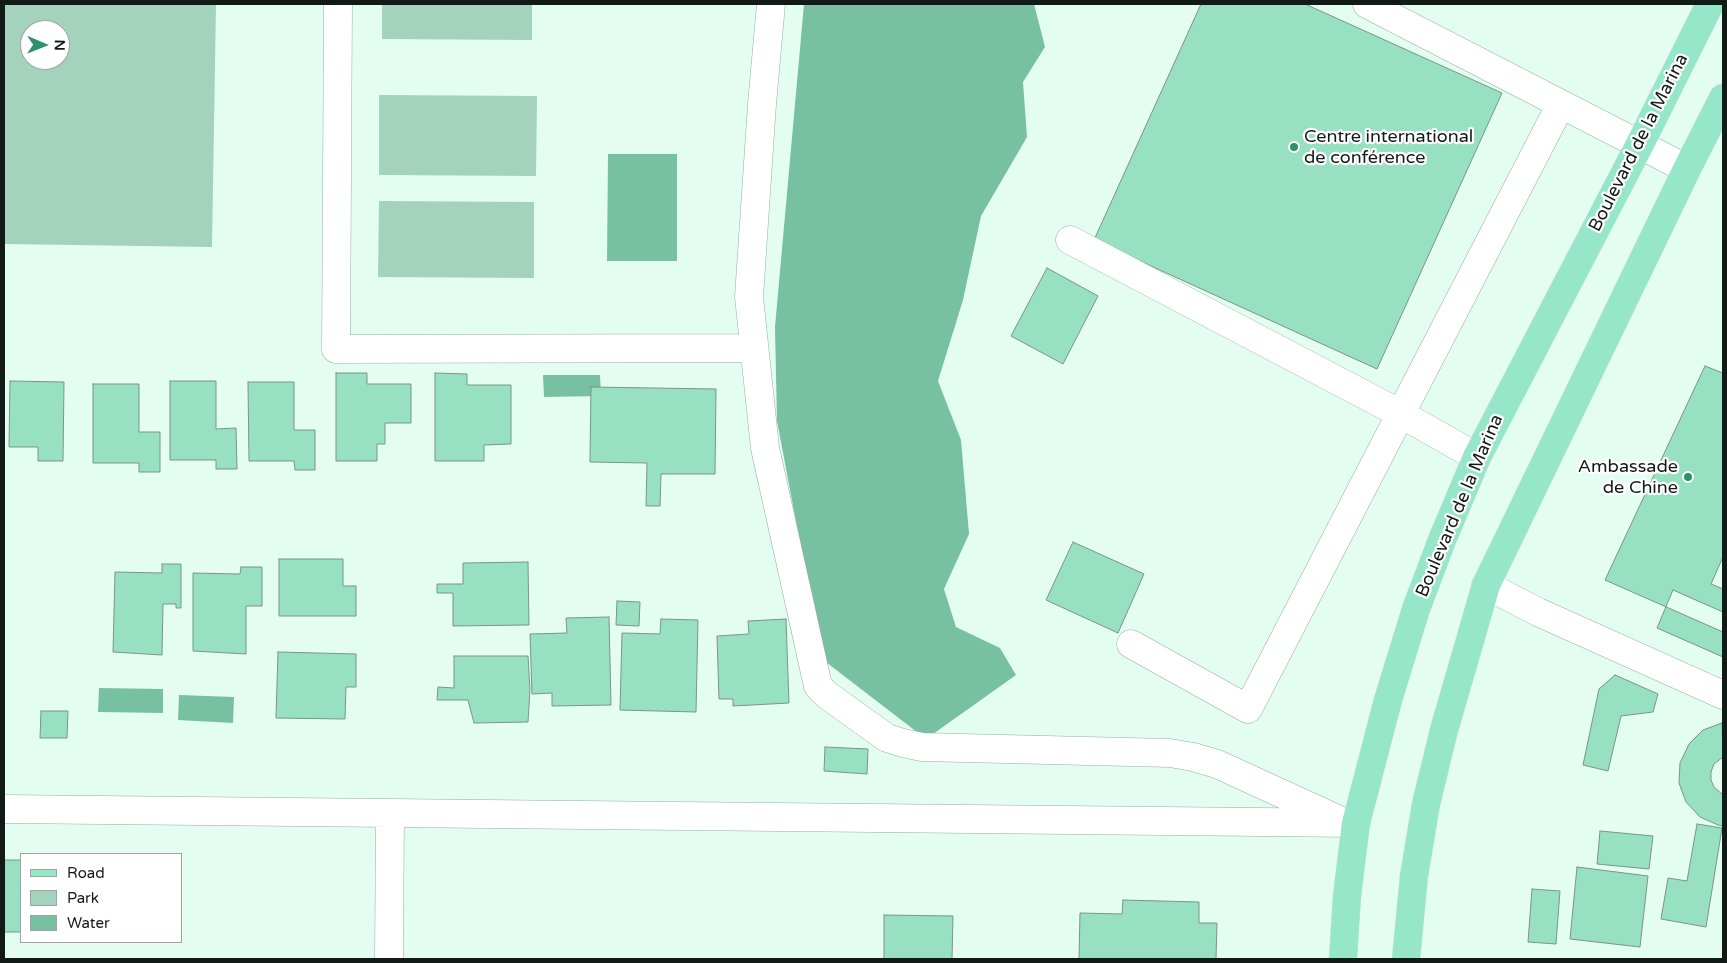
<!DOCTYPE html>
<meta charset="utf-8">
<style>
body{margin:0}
#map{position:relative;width:1727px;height:963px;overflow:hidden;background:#e3fef1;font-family:"Varela Round",sans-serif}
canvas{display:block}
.frame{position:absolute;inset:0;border:5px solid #111a16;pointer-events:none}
.legend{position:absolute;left:20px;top:853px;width:162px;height:90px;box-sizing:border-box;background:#fff;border:1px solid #a0a3a2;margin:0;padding:6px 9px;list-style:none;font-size:15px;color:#111a16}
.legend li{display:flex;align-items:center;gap:10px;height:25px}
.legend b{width:25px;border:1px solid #a0a3a2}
.north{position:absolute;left:20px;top:20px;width:50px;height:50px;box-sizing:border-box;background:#fff;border:1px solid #a0a3a2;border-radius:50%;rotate:91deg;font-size:14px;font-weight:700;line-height:20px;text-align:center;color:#111a16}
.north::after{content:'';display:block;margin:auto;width:18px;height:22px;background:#2c936f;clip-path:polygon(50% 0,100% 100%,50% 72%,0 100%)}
</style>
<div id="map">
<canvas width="1727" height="963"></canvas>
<div class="frame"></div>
<ul class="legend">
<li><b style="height:6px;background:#96e6ca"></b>Road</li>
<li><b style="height:14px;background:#a3d2bd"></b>Park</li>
<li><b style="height:14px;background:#78c0a2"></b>Water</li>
</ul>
<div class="north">N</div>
</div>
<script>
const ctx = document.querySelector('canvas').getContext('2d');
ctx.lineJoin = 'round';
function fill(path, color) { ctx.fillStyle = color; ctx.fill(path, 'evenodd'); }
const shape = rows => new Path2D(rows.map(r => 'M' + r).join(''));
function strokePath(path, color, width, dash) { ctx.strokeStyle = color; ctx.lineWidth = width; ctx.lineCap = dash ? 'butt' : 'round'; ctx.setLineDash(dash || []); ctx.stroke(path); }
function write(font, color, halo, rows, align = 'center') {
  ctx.font = font + ' "Varela Round",sans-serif'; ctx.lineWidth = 4.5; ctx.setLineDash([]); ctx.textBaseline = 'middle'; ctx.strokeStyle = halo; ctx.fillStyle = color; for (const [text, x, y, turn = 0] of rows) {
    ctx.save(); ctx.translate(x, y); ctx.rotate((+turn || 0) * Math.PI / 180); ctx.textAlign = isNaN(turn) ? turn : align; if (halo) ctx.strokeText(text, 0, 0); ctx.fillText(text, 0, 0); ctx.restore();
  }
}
fill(shape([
 [4,4,216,4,212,247,4,244],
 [30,30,60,30,60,60,30,60],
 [382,4,532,4,532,40,382,39],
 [379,95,537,96,536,176,379,175],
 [379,201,534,202,534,278,378,277]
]), '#a3d2bd');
fill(shape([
 [804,4,1034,4,1045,47,1023,82,1027,137,981,216,963,300,938,381,961,440,969,534,944,589,956,627,1000,648,1016,675,926,739,822,659,777,421,775,327],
 [608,154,677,154,677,261,607,261],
 [543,375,600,375,601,396,544,397],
 [99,688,163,689,163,713,98,712],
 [179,695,234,697,233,723,178,720]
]), '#78c0a2');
const building = shape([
 [1201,4,1305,4,1502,93,1377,369,1094,240,1201,4],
 [1047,268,1098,296,1063,364,1011,336,1047,268],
 [1705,366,1723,373,1723,632,1605,580,1705,366],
 [336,373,367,373,367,384,411,384,411,423,385,423,385,444,377,444,377,461,336,461,336,373],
 [435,373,467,374,467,385,511,385,511,444,484,445,484,461,435,461,435,373],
 [10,381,64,382,63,461,38,461,38,447,9,447,10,381],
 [170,381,216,381,216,429,236,428,237,469,216,469,216,460,170,460,170,381],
 [248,382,294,382,294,430,315,430,315,470,295,470,294,461,249,461,248,382],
 [93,384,139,384,139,432,160,432,160,472,139,472,139,463,93,463,93,384],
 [591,387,716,389,715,474,661,474,660,506,646,506,647,463,590,462,591,387],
 [1073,542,1144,574,1118,633,1046,600,1073,542],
 [1723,557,1723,589,1711,584,1723,557],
 [279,559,343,559,343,586,356,586,356,616,279,616,279,559],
 [528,562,529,625,453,626,453,593,437,593,437,584,463,584,463,563,528,562],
 [162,564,181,564,181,608,176,608,176,604,163,604,162,655,113,652,115,572,162,573,162,564],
 [241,567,262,567,262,606,246,606,246,654,193,651,193,573,240,574,241,567],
 [1673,590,1723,612,1723,657,1657,628,1673,590],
 [617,601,640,602,639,626,616,625,617,601],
 [609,617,611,705,552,706,552,693,532,694,530,634,567,633,566,618,609,617],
 [661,619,698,620,696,712,620,710,622,633,660,634,661,619],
 [786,619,789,703,733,706,733,699,719,699,717,636,749,634,748,621,786,619],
 [278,652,356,654,356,687,346,687,345,719,276,718,278,652],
 [454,656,528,656,530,689,528,722,474,723,468,700,437,700,438,687,454,688,454,656],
 [1615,675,1658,694,1653,712,1621,716,1608,771,1583,765,1599,689,1615,675],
 [41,711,68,711,67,738,40,738,41,711],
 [1722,723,1723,757,1714,764,1711,772,1711,780,1714,787,1723,795,1723,826,1718,825,1700,817,1686,802,1679,783,1680,763,1689,744,1703,730,1722,723],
 [825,747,868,749,867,774,824,771,825,747],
 [1697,824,1722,828,1706,927,1661,919,1668,878,1687,881,1697,824],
 [1600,831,1653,836,1649,869,1597,864,1600,831],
 [4,860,21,860,21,932,4,932,4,860],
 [1577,867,1648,876,1640,947,1570,939,1577,867],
 [1532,889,1560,891,1556,944,1528,942,1532,889],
 [1123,900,1199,902,1199,923,1217,923,1216,959,1079,959,1080,913,1122,914,1123,900],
 [884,915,953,916,952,959,884,959,884,915]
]);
fill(building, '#97e0c1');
strokePath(building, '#7b9489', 1);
const minor = shape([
 [338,4,336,349,753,348],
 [771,4,762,104,749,297,765,448,818,686,827,695,887,738,903,743,922,747,1170,753,1193,757,1217,764,1337,819],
 [1367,4,1687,169],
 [1070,240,1401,414,1477,457],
 [1486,585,1538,612,1723,695],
 [1131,644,1248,709,1561,104],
 [4,809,1356,823],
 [389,959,390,813]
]);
const major = shape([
 [1343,959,1347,896,1356,823,1388,700,1416,609,1442,540,1477,457,1640,144,1710,4],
 [1406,959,1414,876,1426,804,1444,730,1486,585,1687,169,1723,98]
]);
strokePath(minor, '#95aea2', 29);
strokePath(major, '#e7e8e8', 29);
strokePath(minor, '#fff', 28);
strokePath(major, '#96e6ca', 28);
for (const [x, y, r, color] of [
 [1294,147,5,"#2c936f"],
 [1688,477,5,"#2c936f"]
]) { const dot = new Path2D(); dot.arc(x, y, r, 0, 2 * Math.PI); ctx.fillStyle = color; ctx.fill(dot); strokePath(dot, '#fff', 2); }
write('18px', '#111a16', '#fff', [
 ["Centre international",1304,137],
 ["de conférence",1304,158],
 ["Ambassade",1678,467,"right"],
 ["de Chine",1678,488,"right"]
], 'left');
write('18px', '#111a16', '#fff', [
 ["Boulevard de la Marina",1639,143,-63],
 ["Boulevard de la Marina",1460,506,-67]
]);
</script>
